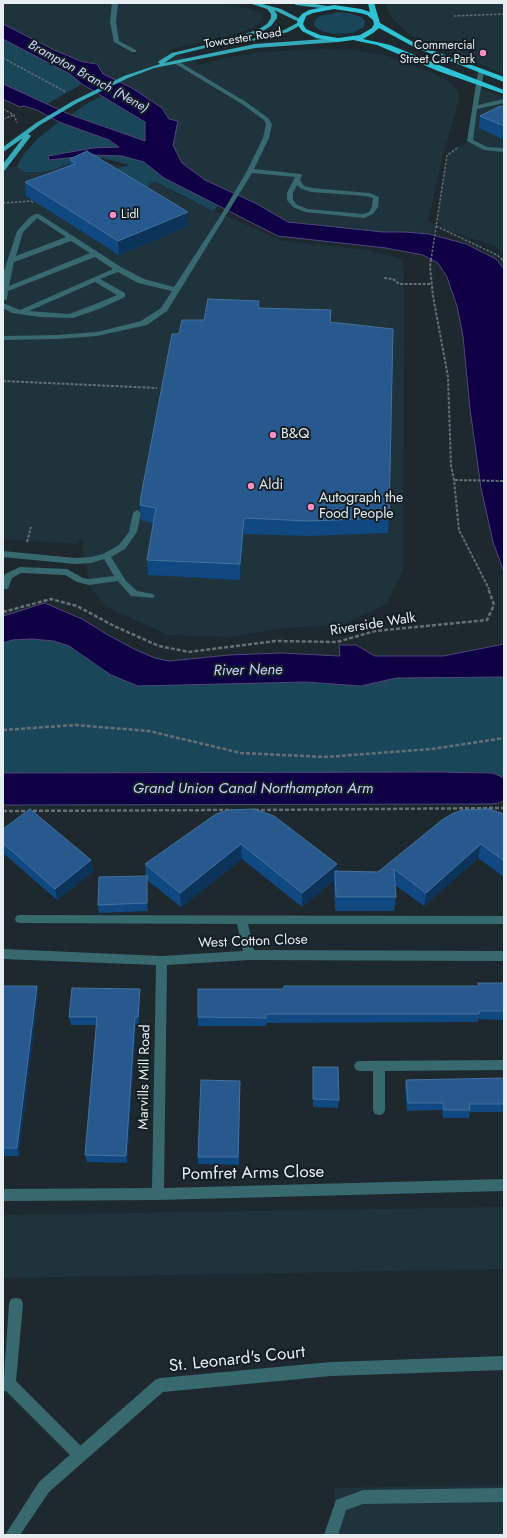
<!DOCTYPE html>
<style>
body{margin:0}
#map{position:relative;width:507px;height:1538px;overflow:hidden;background:#1d292f;font-family:Jost,sans-serif}
canvas{display:block}
.frame{position:absolute;inset:0;border:4px solid #e6eef2;pointer-events:none}
</style>
<div id="map">
<canvas width="507" height="1538"></canvas>
<div class="frame"></div>
</div>
<script>
const ctx = document.querySelector('canvas').getContext('2d');
ctx.lineJoin = 'round';
function fill(path, color) { ctx.fillStyle = color; ctx.fill(path, 'evenodd'); }
const shape = rows => new Path2D(rows.map(r => 'M' + r).join(''));
function strokePath(path, color, width, dash) { ctx.strokeStyle = color; ctx.lineWidth = width; ctx.lineCap = dash ? 'butt' : 'round'; ctx.setLineDash(dash || []); ctx.stroke(path); }
function write(font, color, halo, rows, align = 'center') {
  ctx.font = font + ' Jost,sans-serif'; ctx.lineWidth = 4; ctx.setLineDash([]); ctx.textBaseline = 'middle'; ctx.strokeStyle = halo; ctx.fillStyle = color; for (const [text, x, y, turn = 0] of rows) {
    ctx.save(); ctx.translate(x, y); ctx.rotate((+turn || 0) * Math.PI / 180); ctx.textAlign = isNaN(turn) ? turn : align; if (halo) ctx.strokeText(text, 0, 0); ctx.fillText(text, 0, 0); ctx.restore();
  }
}
fill(shape([
 [3,3,212,3,237,6,250,9,262,13,263,16,261,22,252,28,235,34,168,50,200,65,225,58,262,52,325,49,356,50,388,56,442,77,453,85,458,91,459,99,443,155,428,221,436,226,429,234,405,232,383,232,288,222,257,204,205,180,181,163,173,145,169,119,132,88,103,74,97,64,83,62,53,50,3,24],
 [384,3,504,3,504,74,412,36,393,20],
 [479,88,504,96,504,254,495,246,449,231,442,227,437,218,447,155,470,141],
 [97,160,135,169,175,193,282,241,367,250,402,259,404,282,403,570,387,604,342,625,282,628,230,637,169,635,106,607,90,587,81,536,78,544,3,539,3,167,46,166],
 [504,1207,504,1269,3,1278,3,1215],
 [504,1485,504,1535,336,1535,334,1488]
]), '#1f333c');
fill(shape([
 [339,12,349,13,361,17,365,21,364,27,353,33,335,34,324,32,317,28,314,25,315,20,320,16],
 [3,39,70,74,82,84,47,104,3,84],
 [102,96,145,122,145,141,71,115,86,104],
 [59,122,108,140,120,148,93,148,48,156,122,155,144,162,164,178,219,205,213,211,156,182,150,183,149,186,138,190,112,170,129,165,103,158,92,158,76,161,52,170,39,172,25,172,17,167,23,155,38,138],
 [32,639,54,641,69,646,86,658,255,683,306,682,361,686,396,678,504,677,504,778,493,773,438,772,3,773,3,643,12,640]
]), '#1a4659');
const water = shape([
 [3,24,54,50,83,62,97,64,103,74,132,88,162,108,169,119,178,121,173,145,182,163,205,180,257,204,288,222,383,232,405,232,429,234,466,244,496,259,504,269,504,572,493,542,481,488,470,409,463,336,457,306,451,289,447,277,438,263,423,255,386,248,278,236,164,178,144,162,122,156,93,155,49,160,48,156,93,148,119,147,109,140,59,122,37,110,24,106,20,107,3,99,3,84,71,115,145,141,145,122,82,84,70,74,3,39,3,24],
 [45,603,82,619,108,635,136,650,155,658,169,661,229,655,282,653,340,656,339,645,356,645,375,656,443,656,504,644,504,677,396,678,361,686,306,682,138,686,111,675,69,646,54,641,32,639,12,640,3,643,3,616,45,603],
 [438,772,493,773,504,778,504,800,499,803,492,804,3,805,3,773,438,772]
]);
fill(water, '#0f0046');
strokePath(water, '#50477a', 1);
strokePath(shape([
 [454,16,504,14],
 [3,58,66,92],
 [3,109,14,115,17,123],
 [3,119,14,115],
 [3,203,31,201,34,203],
 [436,226,497,255,503,260],
 [431,260,447,155,459,147]
]), '#656f74', 1.5, [2.5, 1.5]);
strokePath(shape([
 [431,259,430,267,433,296,448,377,451,466,454,480,459,530,489,589],
 [502,259,504,261],
 [384,278,393,279,399,284,432,284],
 [3,381,157,388],
 [455,480,504,481],
 [27,542,31,527]
]), '#656f74', 2, [3, 1.5]);
strokePath(shape([
 [3,612,51,599,77,606,114,626,159,646,189,652,275,641,337,642,375,631,487,620,494,605,488,588],
 [3,730,75,725,149,731,241,753,325,757,432,749,504,738],
 [255,810,504,808],
 [3,811,232,810]
]), '#656f74', 2.5, [4, 2]);
fill(shape([
 [112,3,118,3,116,22,119,41,136,50,136,52,132,52,114,42,110,22,112,3],
 [176,60,246,102,268,118,272,124,269,138,254,169,301,174,302,175,300,180,304,186,312,188,369,193,379,197,378,207,373,214,364,218,305,212,293,207,287,200,287,193,295,177,252,173,167,311,147,325,97,336,57,339,3,340,3,336,57,335,97,332,141,321,161,308,172,291,138,283,118,272,100,279,125,293,125,297,99,309,73,318,40,317,12,313,3,308,3,303,20,310,113,269,95,257,8,291,7,299,3,301,4,271,17,231,29,218,35,214,39,214,121,267,144,279,174,287,221,215,247,171,263,138,266,124,264,120,242,104,174,63,173,62,176,60],
 [297,185,300,188,311,192,366,196,373,198,372,207,369,212,363,214,308,209,297,205,293,200,293,193,297,185],
 [37,218,66,237,16,256,23,232,37,218],
 [71,241,90,253,9,286,14,262,71,241],
 [95,282,117,295,93,305,69,314,29,311,95,282],
 [481,70,484,72,478,105,504,99,504,103,477,109,473,140,487,147,504,148,504,152,484,150,467,141,478,72,481,70],
 [137,510,141,513,137,532,125,549,111,557,126,581,137,591,153,594,155,596,153,598,131,596,118,581,89,585,77,582,65,575,21,573,12,578,8,589,3,589,3,578,5,574,20,567,67,569,83,578,89,579,114,576,104,559,91,563,75,564,3,557,3,551,75,558,91,557,103,554,119,545,129,532,133,513,137,510],
 [16,1298,21,1299,23,1304,16,1381,85,1450,87,1455,85,1460,80,1462,75,1460,6,1391,3,1391,9,1304,11,1299,16,1298],
 [504,1488,504,1502,363,1504,346,1510,338,1535,324,1535,336,1500,363,1490,504,1488]
]), '#38696f');
fill(shape([
 [20,915,504,916,504,924,248,924,254,950,504,951,504,961,249,960,167,965,164,1188,504,1179,504,1191,158,1200,3,1201,3,1189,152,1188,156,965,3,959,3,949,162,956,243,951,237,924,20,923,16,922,15,919,16,916,20,915],
 [504,1060,504,1070,385,1071,385,1110,383,1114,379,1115,375,1114,373,1110,373,1071,360,1071,356,1070,354,1066,356,1062,360,1061,504,1060],
 [504,1356,504,1370,331,1376,163,1392,49,1492,20,1535,5,1535,39,1482,155,1380,160,1378,331,1362,504,1356]
]), '#38696f');
fill(shape([
 [249,3,259,3,281,9,302,20,303,21,301,22,303,24,288,32,252,41,252,39,284,30,299,22,274,10,277,14,277,18,271,26,263,31,239,40,176,55,164,63,255,44,338,38,341,40,338,42,255,48,154,68,128,78,77,103,40,125,28,134,31,136,5,170,3,171,3,164,23,138,3,152,3,147,36,123,73,101,124,76,160,64,158,62,159,61,172,53,235,38,259,29,267,24,271,18,271,14,267,9,249,3],
 [293,3,310,3,332,7,329,9,296,5,293,3]
]), '#35aab8');
fill(shape([
 [368,3,374,3,380,23,418,45,504,77,504,82,414,47,379,28,373,33,363,39,390,45,444,67,504,90,504,94,438,71,377,45,353,40,338,42,316,38,302,31,297,24,298,19,302,14,309,10,334,5,361,9,370,12,368,3],
 [334,9,360,13,367,15,373,20,374,24,372,28,360,35,338,38,320,35,306,29,303,24,306,16,313,13,334,9]
]), '#2dc3d5');
fill(shape([
 [504,106,504,139,502,139,479,128,480,116],
 [70,159,188,226,119,255,26,196,25,182,70,165],
 [259,308,331,322,389,518,388,533,307,536,244,534,240,580,148,575,147,560,153,523,141,520,140,505,179,334,204,320],
 [216,814,337,872,378,872,504,814,504,877,478,858,424,906,395,885,396,897,394,911,335,911,334,880,302,907,242,859,181,907,147,880,148,911,99,913,98,905,146,876,145,864],
 [3,829,91,860,93,872,57,900,3,853],
 [478,983,504,983,504,1020,478,1019,478,1022,266,1023,266,1026,198,1026,198,1017,478,986],
 [3,986,37,986,38,994,19,1156,3,1156],
 [140,989,140,997,139,1025,136,1025,127,1163,87,1162,85,1155,96,1025,71,1025,69,1017],
 [313,1067,339,1100,338,1108,313,1107],
 [504,1078,504,1112,470,1112,469,1118,443,1118,442,1110,407,1111,405,1088,406,1080],
 [240,1081,239,1165,198,1164,198,1157]
]), '#104881');
fill(shape([
 [188,212,188,226,119,255,118,241],
 [244,518,244,534,240,580,240,564],
 [241,844,242,859,181,907,180,893],
 [481,844,478,858,424,906,426,893],
 [91,860,93,872,57,900,55,889],
 [337,864,336,878,335,871,334,880,302,907,302,893],
 [147,876,148,884,148,911,147,903],
 [37,986,38,994,19,1156,17,1148],
 [140,989,140,997,139,1025,138,1017],
 [135,1017,136,1025,127,1163,126,1156]
]), '#0c345b');
const building = shape([
 [504,106,504,126,480,116,498,107,504,106],
 [87,151,188,212,118,241,25,182,75,164,70,159,87,151],
 [208,299,259,301,258,308,331,310,330,322,393,329,389,518,308,521,244,518,240,564,147,560,156,508,140,505,141,496,172,334,179,334,182,320,204,320,208,299],
 [30,809,91,860,55,889,3,843,3,829,30,809],
 [254,809,274,816,337,864,302,893,241,844,180,893,145,864,216,814,228,810,254,809],
 [489,809,504,814,504,861,481,844,426,893,394,869,396,897,336,897,335,871,378,872,442,820,452,814,462,810,489,809],
 [147,876,147,903,98,905,99,877,147,876],
 [478,983,504,983,504,1011,479,1011,479,1014,266,1014,266,1018,198,1017,198,989,284,989,284,986,479,986,478,983],
 [3,986,37,986,17,1148,3,1148,3,986],
 [72,988,140,989,138,1017,135,1017,126,1156,85,1155,97,1017,69,1017,72,988],
 [313,1067,338,1067,339,1100,313,1099,313,1067],
 [504,1078,504,1104,469,1104,470,1110,444,1110,443,1103,408,1103,406,1080,504,1078],
 [201,1080,240,1081,238,1157,198,1157,201,1080]
]);
fill(building, '#27598e');
strokePath(building, '#45719d', 1);
for (const [x, y, r, color] of [
 [483,53,4,"#fb8fc4"],
 [113,215,4,"#fb8fc4"],
 [273,435,4,"#fb8fc4"],
 [251,486,4,"#fb8fc4"],
 [311,507,4,"#fb8fc4"]
]) { const dot = new Path2D(); dot.arc(x, y, r, 0, 2 * Math.PI); ctx.fillStyle = color; ctx.fill(dot); strokePath(dot, '#131f25', 1.5); }
write('12px', '#e6eef2', '#131f25', [
 ["Towcester Road",243,39,-9]
]);
write('12px', '#e6eef2', '#131f25', [
 ["Commercial",475,46],
 ["Street Car Park",475,60],
 ["Lidl",121,215,"left"]
], 'right');
write('italic 13px', '#ccd2fe', '#131f25', [
 ["Brampton Branch (Nene)",88,77,29]
]);
write('14px', '#e6eef2', '#131f25', [
 ["B&Q",281,435],
 ["Aldi",259,486],
 ["Autograph the",319,499],
 ["Food People",319,515]
], 'left');
write('14px', '#e6eef2', '#131f25', [
 ["Riverside Walk",373,625,-9],
 ["West Cotton Close",253,942,-2],
 ["Marvills Mill Road",145,1077,-89]
]);
write('italic 15px', '#ccd2fe', '#131f25', [
 ["River Nene",248,671,-1],
 ["Grand Union Canal Northampton Arm",253,789]
]);
write('17px', '#e6eef2', '#131f25', [
 ["Pomfret Arms Close",253,1174,-1],
 ["St. Leonard's Court",237,1360,-6]
]);
</script>
